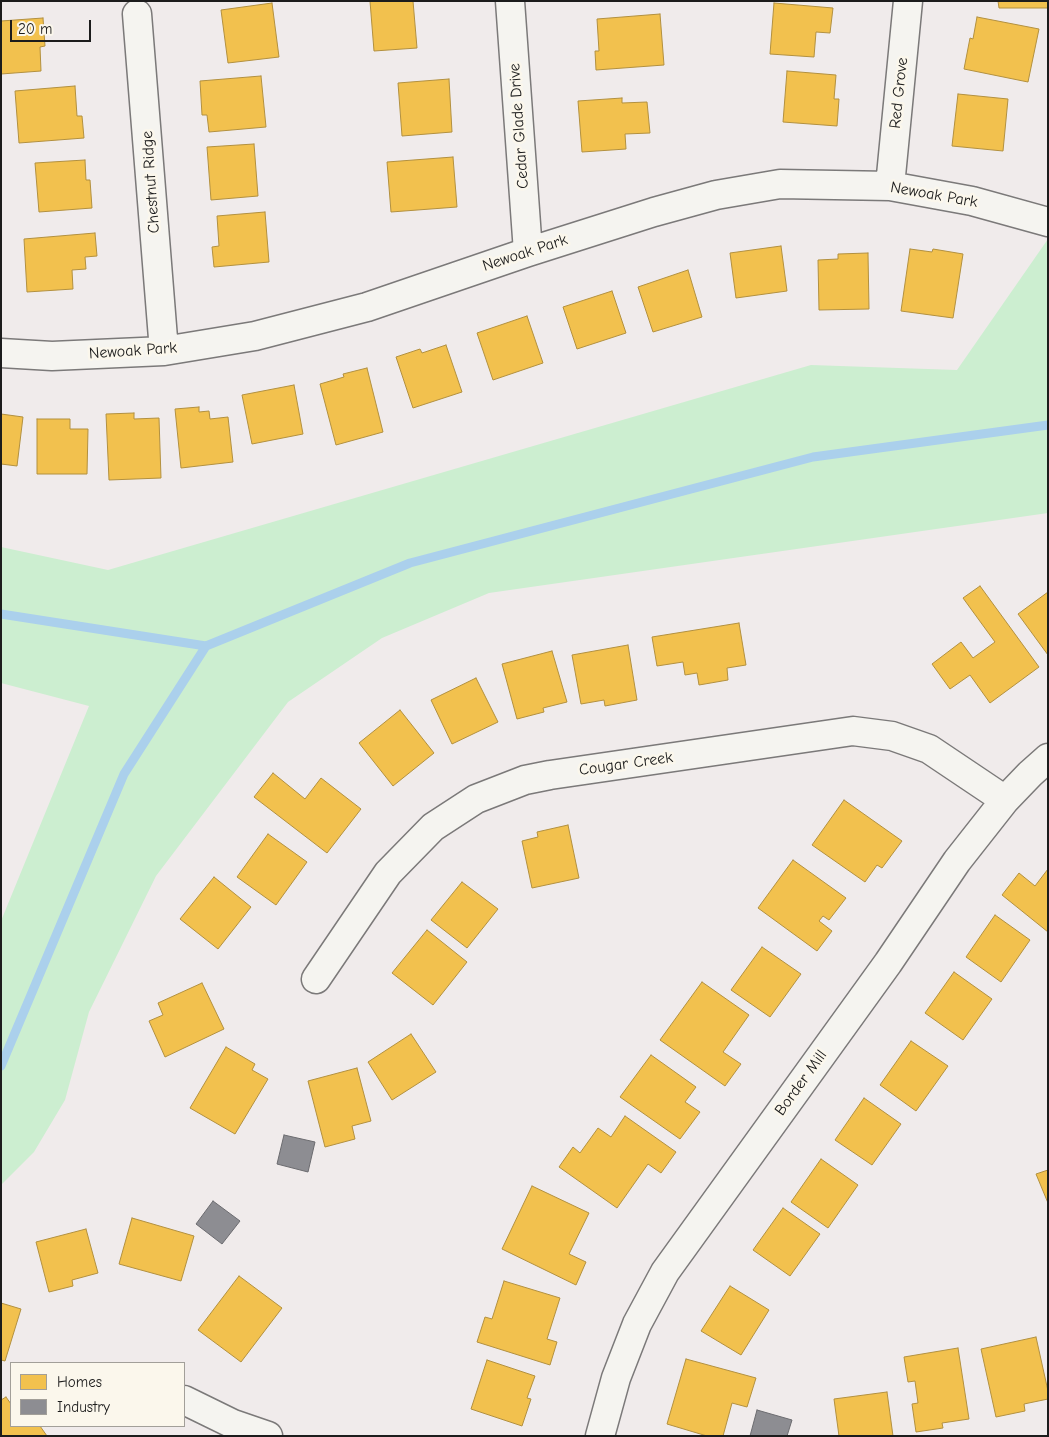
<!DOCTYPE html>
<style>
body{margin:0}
#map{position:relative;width:1049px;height:1437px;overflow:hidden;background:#f0ebeb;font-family:"Comic Neue",sans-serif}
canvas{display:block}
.frame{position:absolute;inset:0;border:2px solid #1c1c1c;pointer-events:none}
.legend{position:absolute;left:10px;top:1362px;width:175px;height:65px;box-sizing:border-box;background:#fbf7ec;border:1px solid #a29f99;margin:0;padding:6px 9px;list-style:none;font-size:15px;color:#1c1c1c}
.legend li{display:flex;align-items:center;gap:10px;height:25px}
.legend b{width:25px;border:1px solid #a29f99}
.scale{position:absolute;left:10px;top:20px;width:81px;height:22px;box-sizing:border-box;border:2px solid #1c1c1c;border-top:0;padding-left:6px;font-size:15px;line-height:18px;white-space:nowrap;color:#1c1c1c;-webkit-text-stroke:4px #fbf7ec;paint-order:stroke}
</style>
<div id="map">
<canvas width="1049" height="1437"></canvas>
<div class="frame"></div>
<ul class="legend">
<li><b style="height:14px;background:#f2c14e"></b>Homes</li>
<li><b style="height:14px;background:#8d8d92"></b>Industry</li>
</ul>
<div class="scale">20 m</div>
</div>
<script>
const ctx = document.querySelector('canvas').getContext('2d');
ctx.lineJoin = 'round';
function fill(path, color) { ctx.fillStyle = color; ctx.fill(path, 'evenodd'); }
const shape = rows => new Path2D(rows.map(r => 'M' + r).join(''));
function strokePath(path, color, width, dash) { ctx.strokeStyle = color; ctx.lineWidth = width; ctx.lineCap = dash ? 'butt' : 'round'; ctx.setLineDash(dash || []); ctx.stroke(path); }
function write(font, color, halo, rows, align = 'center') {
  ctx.font = font + ' "Comic Neue",sans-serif'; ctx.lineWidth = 5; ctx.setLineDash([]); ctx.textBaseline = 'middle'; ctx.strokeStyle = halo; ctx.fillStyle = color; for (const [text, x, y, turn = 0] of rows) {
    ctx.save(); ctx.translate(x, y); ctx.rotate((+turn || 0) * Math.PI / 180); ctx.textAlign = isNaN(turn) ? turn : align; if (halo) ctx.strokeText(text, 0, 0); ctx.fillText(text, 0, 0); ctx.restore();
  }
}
fill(shape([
 [1048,239,1048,513,489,593,382,638,288,702,156,876,89,1012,65,1100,34,1152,1,1185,1,921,89,706,1,683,1,547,108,570,811,365,957,370]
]), '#cceed0');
const homes = shape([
 [370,1,413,1,417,48,374,51,370,1],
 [998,1,1048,1,1048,8,999,8,998,1],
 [272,3,279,57,228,63,221,10,272,3],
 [774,3,833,8,830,33,816,32,814,57,770,54,774,3],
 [660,14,664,65,596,70,595,51,599,51,597,19,660,14],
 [977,17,1039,29,1028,82,964,69,970,38,973,39,977,17],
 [43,18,45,46,40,47,41,71,1,74,1,21,43,18],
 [787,71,836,75,834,99,839,99,837,126,783,122,787,71],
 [261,76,266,127,209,132,207,115,202,115,200,81,261,76],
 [449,79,452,132,402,136,398,83,449,79],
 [75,86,77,116,82,116,84,138,19,143,15,91,75,86],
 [958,94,1008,99,1003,151,952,146,958,94],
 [622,98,622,103,647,102,650,133,625,134,626,149,582,152,578,101,622,98],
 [254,144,258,196,211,200,207,147,254,144],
 [453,157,457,207,391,212,387,162,453,157],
 [85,160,86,180,90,180,92,208,39,212,35,163,85,160],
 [265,212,269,262,214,267,212,247,219,246,217,216,265,212],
 [95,233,97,256,85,257,86,269,72,270,73,289,27,292,24,239,95,233],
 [781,246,787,291,736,298,730,253,781,246],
 [910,249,932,252,933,249,963,254,953,318,901,311,910,249],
 [868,253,869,309,819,310,818,260,838,259,838,254,868,253],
 [688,270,702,317,653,332,638,287,688,270],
 [612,291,626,333,577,349,563,307,612,291],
 [527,316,543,363,493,380,477,333,527,316],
 [446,345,462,392,413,408,396,357,420,349,422,353,446,345],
 [367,368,383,432,336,445,320,384,344,377,343,374,367,368],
 [294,385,303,434,252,444,242,395,294,385],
 [199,407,199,412,209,411,210,419,228,417,233,462,181,468,175,409,199,407],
 [134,413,134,419,159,418,161,478,109,480,106,414,134,413],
 [1,414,23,417,17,466,1,464,1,414],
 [37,419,70,419,70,429,88,429,87,474,37,474,37,419],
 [980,586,1039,667,990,703,970,675,950,689,932,664,961,642,973,658,995,642,963,598,980,586],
 [1048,592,1048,655,1018,614,1048,592],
 [739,623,746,665,727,668,728,680,699,685,697,673,685,675,683,662,657,666,652,637,739,623],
 [628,645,637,700,605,706,604,700,581,704,572,655,628,645],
 [552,651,567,702,543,708,544,712,517,719,502,664,552,651],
 [476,678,498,722,452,744,431,700,476,678],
 [400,710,434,753,393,786,359,743,400,710],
 [273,773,305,799,321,778,361,809,327,853,254,797,273,773],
 [844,800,902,841,882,868,877,865,865,882,812,845,844,800],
 [568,825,579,878,532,888,522,841,538,837,537,832,568,825],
 [268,834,307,862,276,905,237,877,268,834],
 [793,860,846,898,829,920,823,916,819,921,832,931,817,951,758,908,793,860],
 [1048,869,1048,932,1002,895,1019,873,1035,886,1048,869],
 [214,877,251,907,218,949,180,919,214,877],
 [462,882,498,909,467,948,431,920,462,882],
 [995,915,1030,940,1001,982,966,957,995,915],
 [427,930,467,962,433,1005,392,973,427,930],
 [762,947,801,974,770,1017,731,990,762,947],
 [954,972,992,999,963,1040,925,1013,954,972],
 [702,982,749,1015,723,1052,741,1064,725,1086,660,1040,702,982],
 [202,983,224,1029,165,1057,149,1021,163,1015,158,1003,202,983],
 [411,1034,436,1072,392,1100,368,1062,411,1034],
 [911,1041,948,1066,916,1111,880,1085,911,1041],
 [226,1047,255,1064,252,1070,268,1079,235,1134,190,1108,226,1047],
 [651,1055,696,1087,685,1102,700,1112,680,1139,620,1097,651,1055],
 [357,1068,371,1121,352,1126,355,1139,325,1147,308,1081,357,1068],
 [864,1098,901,1124,872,1165,835,1140,864,1098],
 [625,1116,676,1152,661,1173,648,1164,617,1208,559,1167,573,1147,580,1153,598,1128,611,1137,625,1116],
 [821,1159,858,1185,828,1228,791,1202,821,1159],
 [1048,1170,1048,1203,1036,1174,1048,1170],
 [532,1186,589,1213,569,1254,586,1262,576,1285,502,1249,532,1186],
 [783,1208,820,1234,790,1276,753,1250,783,1208],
 [132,1218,194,1236,181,1281,119,1264,132,1218],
 [86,1229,98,1273,72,1280,73,1286,49,1292,36,1242,86,1229],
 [239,1276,282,1308,241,1362,198,1330,239,1276],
 [504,1281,560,1298,547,1339,557,1342,550,1365,477,1342,485,1317,492,1319,504,1281],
 [730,1286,769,1310,741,1355,701,1331,730,1286],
 [1,1303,21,1309,5,1361,1,1360,1,1303],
 [1036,1337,1048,1391,1048,1399,1024,1404,1025,1411,996,1417,981,1349,1036,1337],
 [958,1348,969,1419,942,1423,943,1428,916,1432,912,1404,918,1403,915,1381,908,1382,904,1357,958,1348],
 [686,1359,756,1378,747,1407,732,1403,723,1436,707,1436,667,1424,686,1359],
 [487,1360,535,1376,527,1398,531,1399,522,1426,471,1409,487,1360],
 [887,1392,893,1436,839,1436,834,1399,887,1392],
 [6,1397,11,1404,11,1426,40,1426,47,1436,1,1436,1,1400,6,1397]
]);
fill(homes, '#f2c14e');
strokePath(homes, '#b2903f', 1);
const industry = shape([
 [284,1135,315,1142,308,1172,277,1164,284,1135],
 [213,1201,240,1221,222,1244,196,1224,213,1201],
 [757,1410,792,1420,787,1436,750,1436,757,1410]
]);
fill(industry, '#8d8d92');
strokePath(industry, '#6b6b6f', 1);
strokePath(shape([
 [1,614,206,646],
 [1,1066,124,774,206,646,410,563,813,457,1048,425]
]), '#abd0ec', 9);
const minor = shape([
 [510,1,528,252],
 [137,14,164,351],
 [890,186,908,1],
 [1,353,52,356,164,351,255,336,367,307,528,252,654,212,716,195,780,184,890,186,972,201,1048,222],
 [316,979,388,873,433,827,476,799,525,780,550,775,853,731,892,736,929,749,1005,800],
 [184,1400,233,1424,268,1436],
 [600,1436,616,1378,637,1324,665,1272,888,963,957,861,1005,800,1030,774,1048,758]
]);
strokePath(minor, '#7b7979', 31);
strokePath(minor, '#f5f4f0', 28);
write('16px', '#1c1c1c', '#fbf7ec', [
 ["Red Grove",899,93,-84],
 ["Cedar Glade Drive",519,126,-94],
 ["Chestnut Ridge",151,182,-94],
 ["Newoak Park",934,195,10],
 ["Newoak Park",525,253,-18],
 ["Newoak Park",133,351,-4],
 ["Cougar Creek",626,764,-8],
 ["Border Mill",801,1083,-54]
]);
</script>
